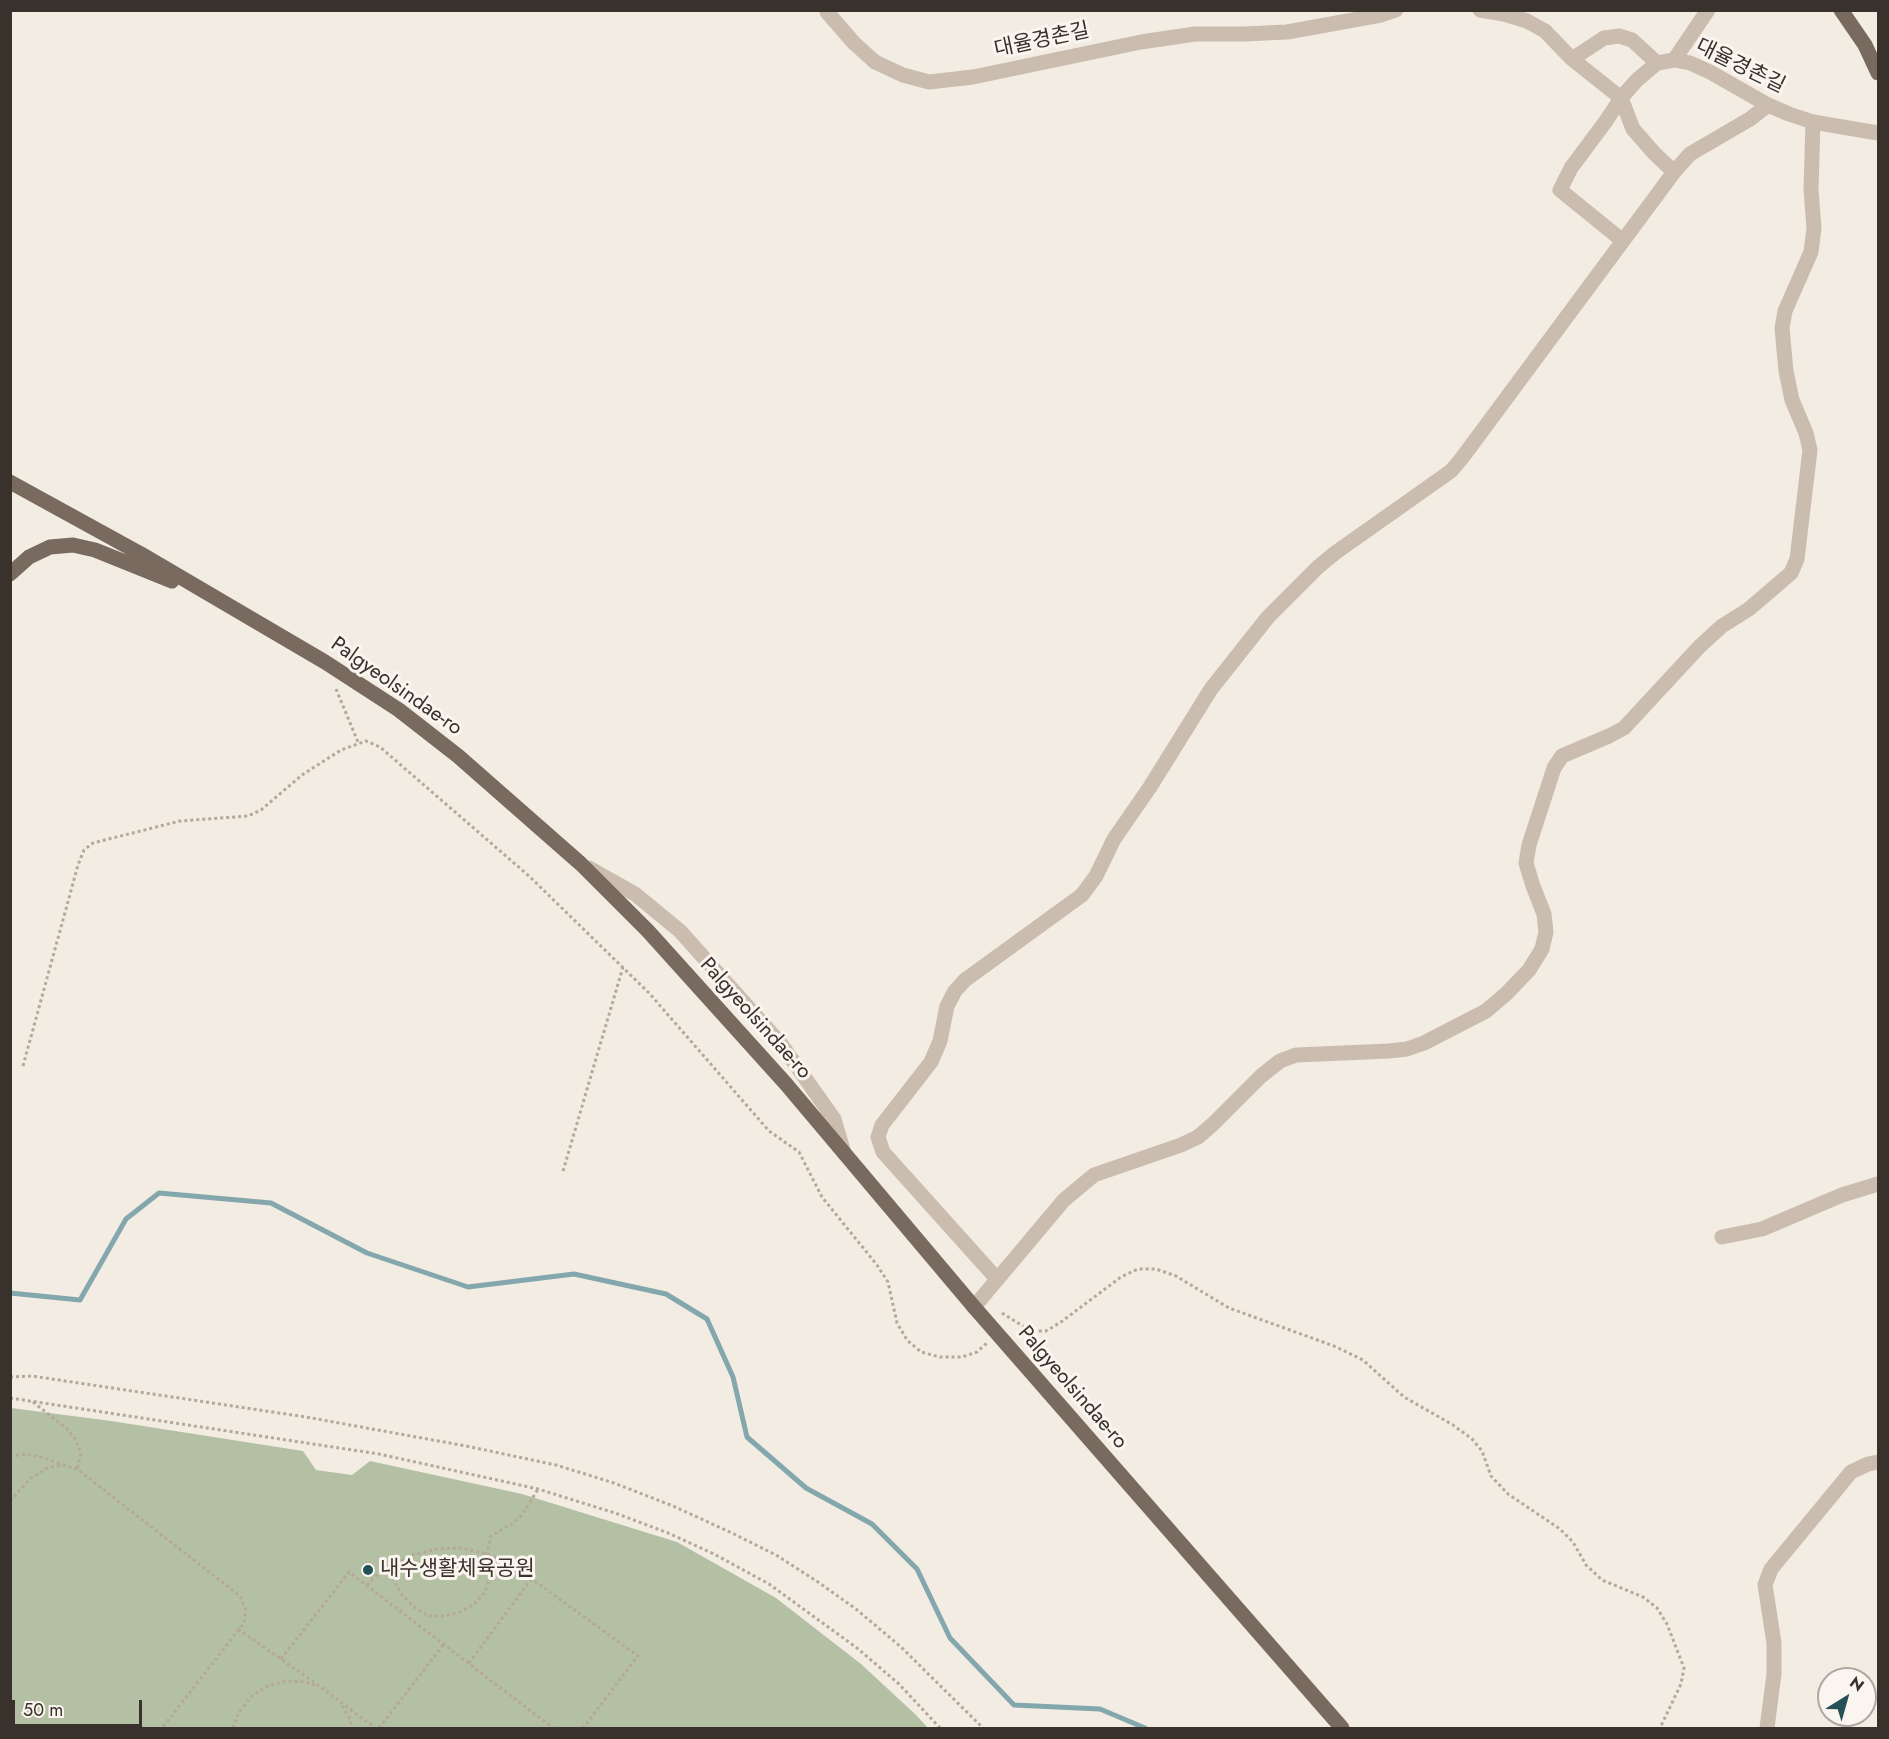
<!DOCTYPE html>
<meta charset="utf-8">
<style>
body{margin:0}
#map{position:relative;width:1889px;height:1739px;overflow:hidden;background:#f2ece2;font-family:Jost,sans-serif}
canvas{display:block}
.frame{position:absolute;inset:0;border:12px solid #39312c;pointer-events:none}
.north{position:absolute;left:1817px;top:1667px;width:60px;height:60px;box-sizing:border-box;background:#faf5ef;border:2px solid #ada7a1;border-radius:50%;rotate:37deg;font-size:16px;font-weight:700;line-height:24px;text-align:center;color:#39312c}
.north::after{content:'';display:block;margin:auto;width:21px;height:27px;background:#255057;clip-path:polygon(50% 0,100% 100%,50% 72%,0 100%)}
.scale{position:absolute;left:12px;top:1700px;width:130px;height:27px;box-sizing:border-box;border:3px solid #39312c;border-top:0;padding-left:8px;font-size:18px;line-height:21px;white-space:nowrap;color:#39312c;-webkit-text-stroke:4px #faf5ef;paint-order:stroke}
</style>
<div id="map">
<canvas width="1889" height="1739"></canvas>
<div class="frame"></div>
<div class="north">N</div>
<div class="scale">50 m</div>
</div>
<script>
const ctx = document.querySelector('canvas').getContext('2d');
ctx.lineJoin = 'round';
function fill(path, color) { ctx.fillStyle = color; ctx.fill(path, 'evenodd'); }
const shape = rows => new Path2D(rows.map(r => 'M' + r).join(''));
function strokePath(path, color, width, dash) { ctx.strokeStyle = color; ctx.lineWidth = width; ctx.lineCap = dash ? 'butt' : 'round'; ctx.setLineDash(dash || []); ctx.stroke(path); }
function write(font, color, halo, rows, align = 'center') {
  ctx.font = font + ' Jost,"Noto Sans KR",sans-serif'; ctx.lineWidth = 6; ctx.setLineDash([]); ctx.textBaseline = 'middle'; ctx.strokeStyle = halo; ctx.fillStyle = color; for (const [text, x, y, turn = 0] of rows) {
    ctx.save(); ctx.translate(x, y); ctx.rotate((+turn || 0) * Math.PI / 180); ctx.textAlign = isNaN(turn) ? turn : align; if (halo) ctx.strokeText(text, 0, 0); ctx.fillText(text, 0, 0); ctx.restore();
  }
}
fill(shape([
 [11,1408,111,1421,303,1451,316,1470,352,1475,370,1461,522,1494,677,1542,776,1598,861,1664,915,1714,928,1728,11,1728]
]), '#b4c0a3');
strokePath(shape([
 [10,1293,80,1300,126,1219,159,1193,271,1203,367,1253,468,1287,574,1274,666,1294,707,1319,733,1377,747,1437,806,1488,872,1524,917,1569,950,1638,1014,1705,1100,1709,1145,1728]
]), '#83a7ad', 5);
strokePath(shape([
 [336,689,358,742],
 [23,1066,78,865,84,850,93,843,180,821,248,816,261,810,302,775,341,750,366,741,380,747,529,876,649,993,769,1131,799,1152,822,1197,877,1265,888,1282,897,1323,907,1340,921,1352,940,1357,962,1357,977,1352,987,1343],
 [563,1171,623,967],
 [1002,1313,1031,1331,1046,1331,1061,1322,1121,1277,1138,1269,1156,1269,1176,1276,1229,1308,1334,1346,1363,1360,1404,1397,1453,1425,1472,1439,1482,1451,1491,1476,1508,1494,1560,1529,1573,1542,1586,1565,1602,1580,1643,1597,1657,1608,1667,1624,1684,1668,1681,1684,1660,1728],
 [10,1377,32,1376,306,1417,466,1446,556,1465,614,1483,673,1506,734,1534,776,1555,818,1582,856,1609,901,1647,983,1728],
 [10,1398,379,1454,538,1489,618,1514,668,1533,714,1554,769,1584,857,1648,899,1684,940,1728],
 [33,1402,66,1428,76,1440,81,1454,77,1469],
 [10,1456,27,1454,48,1459,61,1464],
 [10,1501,30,1479,47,1468,63,1465,77,1469,240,1596,246,1610,244,1623,162,1728],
 [390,1566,394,1581,402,1595,415,1608,429,1616,444,1616,460,1612,474,1604,485,1592,491,1574,487,1554,491,1536,513,1523,522,1515,538,1489],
 [367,1585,376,1576,390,1566,413,1555,437,1549,462,1548,487,1554,511,1564,638,1656,583,1728],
 [238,1629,325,1690,375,1728],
 [281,1659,349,1572,553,1728],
 [469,1663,532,1578],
 [342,1706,350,1719,352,1728],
 [233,1728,239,1712,251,1697,267,1686,287,1681,306,1682,318,1687],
 [379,1728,444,1644]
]), '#b5a899', 3, [3, 3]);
strokePath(shape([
 [1480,10,1504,14,1527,21,1545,31,1572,59,1621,98,1637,80,1657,63,1674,60,1690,63,1710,72,1768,105,1789,114,1813,122,1878,133],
 [827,12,854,43,875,62,903,75,929,82,973,77,1141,42,1195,34,1245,34,1287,32,1381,15,1396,10],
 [1572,59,1604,38,1619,36,1632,40,1657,63],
 [1674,60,1708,10],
 [1621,98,1606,121,1571,168,1560,190,1623,241],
 [1621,98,1633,129,1654,153,1674,172],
 [589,868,635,894,680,931,781,1044,834,1119,844,1153],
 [1722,1237,1762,1229,1842,1195,1878,1184],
 [997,1279,883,1152,878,1137,882,1125,931,1062,940,1041,947,1006,955,991,965,980,1082,895,1096,876,1114,839,1150,787,1211,689,1268,617,1318,567,1335,553,1451,471,1462,458,1674,172,1690,154,1750,119,1768,105],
 [974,1307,1064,1200,1094,1175,1181,1145,1198,1137,1213,1124,1261,1076,1280,1061,1296,1055,1389,1051,1407,1049,1424,1043,1486,1011,1507,993,1529,970,1542,949,1546,932,1544,914,1533,886,1526,863,1529,845,1554,768,1562,756,1609,736,1624,728,1700,646,1722,626,1749,609,1791,573,1797,559,1810,450,1806,433,1792,400,1786,371,1782,328,1785,311,1811,252,1814,228,1811,190,1813,122],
 [1767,1728,1774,1674,1774,1643,1765,1585,1771,1569,1851,1472,1868,1464,1878,1462]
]), '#cabdaf', 15);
strokePath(shape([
 [1841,10,1865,45,1878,73],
 [10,482,141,554,325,662,399,710,458,756,581,864,648,931,786,1084,974,1307,1342,1728],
 [10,574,29,557,50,547,73,545,95,550,172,581]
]), '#796a5f', 15);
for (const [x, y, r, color] of [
 [368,1570,6,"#255057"]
]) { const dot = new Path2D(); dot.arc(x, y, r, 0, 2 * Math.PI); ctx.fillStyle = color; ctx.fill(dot); strokePath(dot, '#faf5ef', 2); }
write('21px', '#39312c', '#faf5ef', [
 ["대율경촌길",1042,41,-12],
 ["대율경촌길",1740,67,26],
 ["Palgyeolsindae-ro",396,687,35],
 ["Palgyeolsindae-ro",755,1019,48],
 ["Palgyeolsindae-ro",1072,1388,49]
]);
write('21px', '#39312c', '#faf5ef', [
 ["내수생활체육공원",380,1570]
], 'left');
</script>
